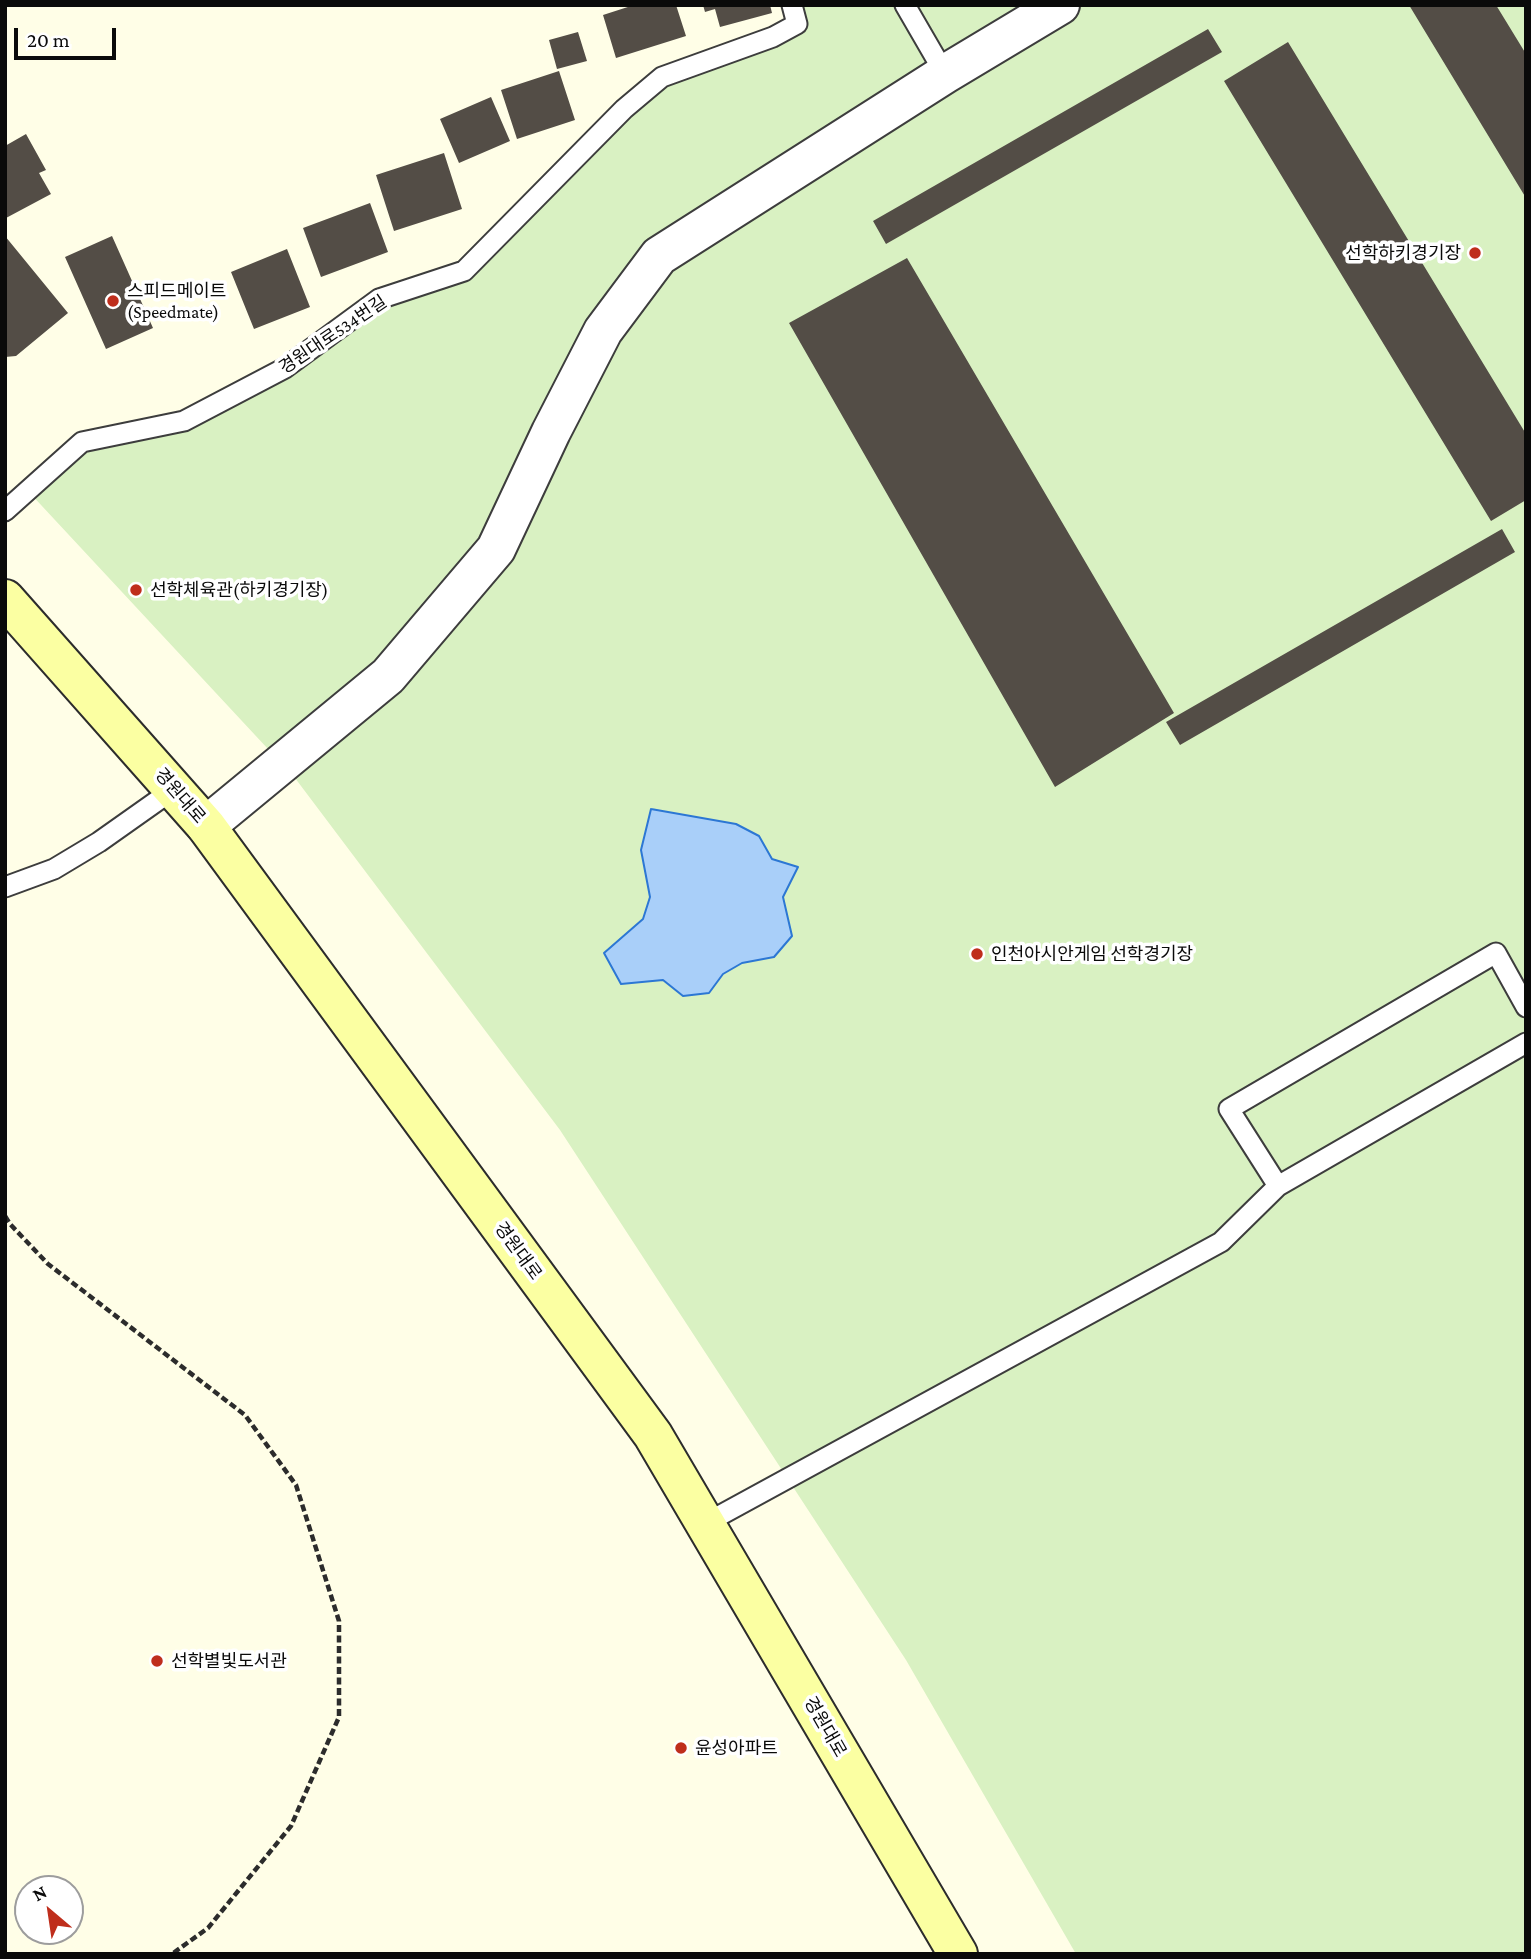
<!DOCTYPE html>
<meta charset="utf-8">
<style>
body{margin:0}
#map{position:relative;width:1531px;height:1959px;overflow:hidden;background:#fffee7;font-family:"Crimson Pro",serif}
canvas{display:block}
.frame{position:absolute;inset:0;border:7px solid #0a0a0a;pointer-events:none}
.north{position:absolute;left:14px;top:1875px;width:70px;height:70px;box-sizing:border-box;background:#fff;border:2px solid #9d9d9d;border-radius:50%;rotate:331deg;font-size:19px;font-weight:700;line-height:28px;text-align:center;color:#0a0a0a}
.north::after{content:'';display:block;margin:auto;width:24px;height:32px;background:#bf2e1c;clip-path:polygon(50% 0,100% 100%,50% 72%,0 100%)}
.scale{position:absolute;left:14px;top:28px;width:102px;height:32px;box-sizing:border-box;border:4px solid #0a0a0a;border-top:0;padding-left:9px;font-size:21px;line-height:24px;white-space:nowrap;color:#0a0a0a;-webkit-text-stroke:5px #fff;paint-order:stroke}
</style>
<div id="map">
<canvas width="1531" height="1959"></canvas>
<div class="frame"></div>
<div class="north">N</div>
<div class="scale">20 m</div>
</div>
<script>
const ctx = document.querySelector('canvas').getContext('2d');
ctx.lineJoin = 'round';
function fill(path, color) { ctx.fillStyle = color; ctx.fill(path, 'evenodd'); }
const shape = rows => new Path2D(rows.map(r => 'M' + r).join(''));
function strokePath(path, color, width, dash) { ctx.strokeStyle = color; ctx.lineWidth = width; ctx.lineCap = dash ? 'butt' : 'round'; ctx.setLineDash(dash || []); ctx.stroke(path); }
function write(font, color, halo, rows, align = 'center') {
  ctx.font = font + ' "Crimson Pro","Noto Sans KR",serif'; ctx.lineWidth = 7; ctx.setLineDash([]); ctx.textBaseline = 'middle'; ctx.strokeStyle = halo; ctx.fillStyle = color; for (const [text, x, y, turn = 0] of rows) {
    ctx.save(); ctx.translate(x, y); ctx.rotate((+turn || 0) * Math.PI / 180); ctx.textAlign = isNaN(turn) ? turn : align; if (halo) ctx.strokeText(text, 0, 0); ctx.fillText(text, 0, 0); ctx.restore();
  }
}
fill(shape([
 [792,5,1526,5,1526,1954,1076,1954,906,1660,560,1130,295,778,28,491,82,442,184,421,379,299,464,271,662,77,797,24]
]), '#d9f1c2');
const water = shape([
 [651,809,736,824,759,836,772,859,798,867,783,897,792,936,774,957,742,963,723,974,709,993,683,996,663,980,621,984,604,953,643,919,650,897,641,850,651,809]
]);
fill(water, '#a9cff9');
strokePath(water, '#2c77d4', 2);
fill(shape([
 [634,5,676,5,686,36,616,58,603,15],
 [703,5,770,5,772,13,720,27,715,9,705,12],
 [1409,5,1496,5,1526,54,1526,198],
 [1208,29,1222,52,886,244,873,221],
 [578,32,587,61,557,69,549,40],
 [1288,42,1526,434,1526,500,1491,521,1224,81],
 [559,71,575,120,517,139,501,90],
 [491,97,510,141,459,163,440,119],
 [26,134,46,170,39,173,51,194,6,218,5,146],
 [444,153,462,209,394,231,376,175],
 [370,203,388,252,321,277,303,228],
 [5,236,68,313,16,356,5,357],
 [112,236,153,328,106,349,65,257],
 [287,249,310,307,254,329,231,272],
 [907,258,1174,713,1055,787,789,323],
 [1502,529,1515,552,1180,745,1166,722]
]), '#534d46');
const service = shape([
 [905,5,945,74],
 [5,511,82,442,184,421,285,368,379,299,464,271,624,109,662,77,773,37,797,24,792,5],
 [5,887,54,869,99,842,174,789],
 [1278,1186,1229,1109,1496,953,1526,1007],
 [706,1523,1221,1242,1278,1186,1526,1043]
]);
const tertiary = shape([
 [206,826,388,676,496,549,551,432,603,331,659,256,945,74,1060,5]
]);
const secondary = shape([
 [5,599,206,826,653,1435,958,1954]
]);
strokePath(service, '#3d3d3d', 23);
strokePath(tertiary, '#3d3d3d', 42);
strokePath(secondary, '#2c2c2c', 42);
strokePath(shape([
 [5,1216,10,1224,48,1264,245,1415,296,1485,339,1621,339,1717,291,1826,208,1928,172,1954]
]), '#2c2c2c', 4.5, [7, 3.5]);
strokePath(service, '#fff', 19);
strokePath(tertiary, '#fff', 38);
strokePath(secondary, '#fbffa2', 38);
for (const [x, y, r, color] of [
 [1475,253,7,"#bf2e1c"],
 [113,301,7,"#bf2e1c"],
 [136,590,7,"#bf2e1c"],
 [977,954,7,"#bf2e1c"],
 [157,1661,7,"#bf2e1c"],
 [681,1748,7,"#bf2e1c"]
]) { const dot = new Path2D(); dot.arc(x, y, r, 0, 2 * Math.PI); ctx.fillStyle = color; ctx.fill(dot); strokePath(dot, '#fff', 2.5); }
write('18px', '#0a0a0a', '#fff', [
 ["선학하키경기장",1461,253,"right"],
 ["스피드메이트",127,291],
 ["(Speedmate)",127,312],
 ["선학체육관(하키경기장)",150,590],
 ["인천아시안게임 선학경기장",991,954],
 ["선학별빛도서관",171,1661],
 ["윤성아파트",695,1748]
], 'left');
write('18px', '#0a0a0a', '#fff', [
 ["경원대로534번길",333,335,-34],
 ["경원대로",180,796,49],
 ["경원대로",518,1251,54],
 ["경원대로",825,1727,60]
]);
</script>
